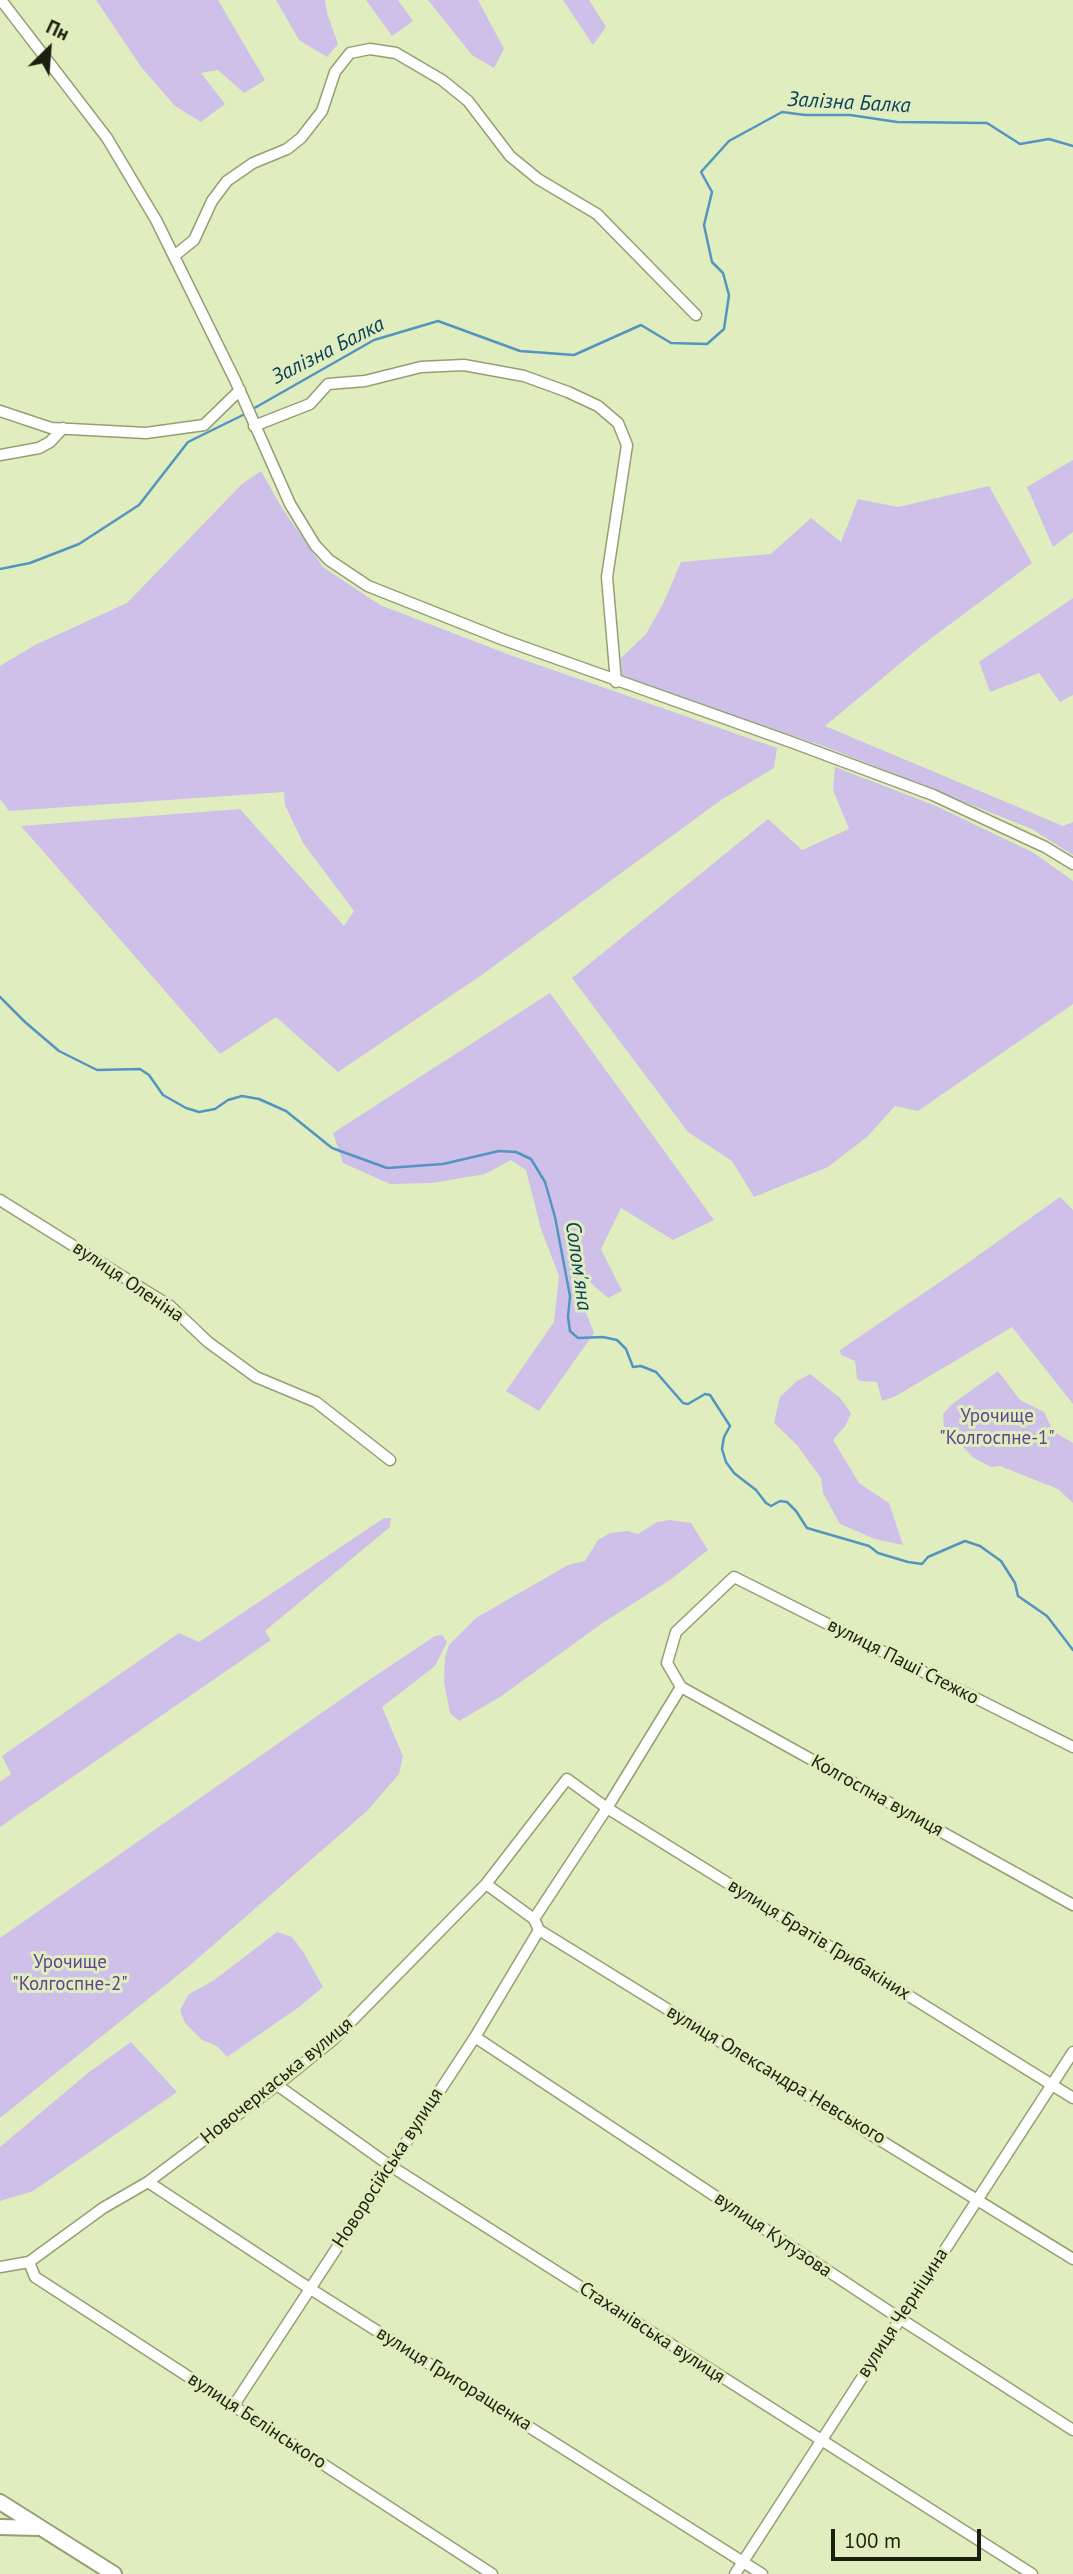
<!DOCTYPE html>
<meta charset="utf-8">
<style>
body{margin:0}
#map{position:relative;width:1073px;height:2574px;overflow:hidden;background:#e0edbe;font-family:"PT Sans",sans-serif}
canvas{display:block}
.north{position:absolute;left:14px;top:14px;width:70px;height:70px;-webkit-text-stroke:5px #e0edbe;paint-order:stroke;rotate:25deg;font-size:19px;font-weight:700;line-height:28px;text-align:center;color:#1b200e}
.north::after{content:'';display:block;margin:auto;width:24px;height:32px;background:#1b200e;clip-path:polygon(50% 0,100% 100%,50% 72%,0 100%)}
.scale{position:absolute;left:831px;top:2529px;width:150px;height:32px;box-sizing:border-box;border:4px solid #1b200e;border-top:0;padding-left:9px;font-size:21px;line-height:24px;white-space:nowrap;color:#1b200e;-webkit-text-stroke:5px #e0edbe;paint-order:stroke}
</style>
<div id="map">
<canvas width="1073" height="2574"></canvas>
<div class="north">Пн</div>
<div class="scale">100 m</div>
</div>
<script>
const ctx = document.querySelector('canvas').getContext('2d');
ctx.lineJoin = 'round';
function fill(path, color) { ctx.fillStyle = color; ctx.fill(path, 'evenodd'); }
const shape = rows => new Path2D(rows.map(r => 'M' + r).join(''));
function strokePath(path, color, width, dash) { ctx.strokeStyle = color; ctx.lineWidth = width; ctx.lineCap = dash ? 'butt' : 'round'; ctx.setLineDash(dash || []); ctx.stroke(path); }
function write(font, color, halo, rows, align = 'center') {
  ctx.font = font + ' "PT Sans",sans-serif'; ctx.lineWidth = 6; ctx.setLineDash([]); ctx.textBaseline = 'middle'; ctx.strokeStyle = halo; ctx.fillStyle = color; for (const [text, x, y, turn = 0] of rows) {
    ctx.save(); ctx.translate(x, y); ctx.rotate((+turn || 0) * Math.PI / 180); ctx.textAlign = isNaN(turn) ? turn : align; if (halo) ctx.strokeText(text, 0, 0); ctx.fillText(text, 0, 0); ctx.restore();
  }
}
fill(shape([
 [96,0,218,0,265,80,244,93,218,70,201,73,225,104,201,122,175,106,142,68],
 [276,0,325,0,327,13,338,44,327,57,299,40],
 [366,0,398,0,413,21,392,36],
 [428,0,478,0,504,49,494,68,472,55],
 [563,0,589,0,606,27,593,45],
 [1073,460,1073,532,1053,547,1027,487],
 [261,471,282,508,323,567,380,605,510,655,777,748,774,768,721,800,483,974,338,1072,276,1017,220,1054,21,826,240,809,344,926,354,911,303,843,285,805,284,792,9,811,0,799,0,666,35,645,127,603,242,484],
 [989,486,1032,563,921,646,825,726,1063,826,1073,822,1073,855,1032,829,826,747,622,678,621,658,646,634,664,602,681,562,771,554,811,518,841,542,858,499,898,507],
 [1073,598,1073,695,1060,702,1039,673,990,692,979,662],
 [835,767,936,806,1034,853,1073,881,1073,1004,918,1111,895,1106,868,1136,828,1167,754,1197,732,1161,688,1132,572,978,768,819,802,850,849,829,833,790],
 [550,993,714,1220,673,1240,621,1208,601,1249,622,1291,608,1298,576,1270,585,1310,594,1333,539,1411,506,1391,554,1322,559,1276,541,1229,526,1170,511,1160,485,1174,432,1183,390,1184,343,1163,333,1133],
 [1060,1197,1073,1210,1073,1404,1012,1327,896,1396,882,1401,877,1382,860,1381,857,1378,855,1361,841,1355,840,1350,962,1267],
 [998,1371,1020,1400,1044,1412,1053,1431,1073,1443,1073,1503,1058,1489,1000,1466,991,1467,974,1458,944,1428,943,1414,951,1405],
 [810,1374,840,1398,851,1413,846,1425,833,1440,859,1483,889,1503,903,1545,875,1539,840,1524,823,1493,821,1478,796,1444,774,1423,780,1397,797,1381],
 [384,1518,391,1518,390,1527,265,1631,271,1640,0,1827,0,1782,11,1774,2,1756,179,1633,199,1642],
 [670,1520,691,1523,708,1550,670,1580,604,1622,500,1697,459,1721,450,1713,444,1682,445,1657,449,1645,476,1618,568,1565,585,1561,598,1540,610,1533,627,1531,638,1534,657,1522],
 [442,1635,447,1642,435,1666,382,1707,403,1756,399,1774,367,1811,188,1967,0,2118,0,1938,363,1684,435,1636],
 [277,1932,292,1937,304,1953,323,1987,299,2007,227,2057,217,2046,202,2040,185,2023,180,2010,189,1994,213,1981],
 [131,2042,177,2092,33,2191,0,2201,0,2147,88,2073]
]), '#cec0e9');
strokePath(shape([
 [251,410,374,340,438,321,520,351,574,355,641,325,671,343,707,344,724,329,729,295,723,273,712,262,704,225,712,192,701,172,729,141,782,112,805,115,850,115,897,122,987,123,1020,144,1049,139,1073,146],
 [0,569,30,563,79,544,139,505,188,442,245,414],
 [0,997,25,1022,59,1051,97,1070,140,1069,149,1075,163,1095,186,1108,199,1112,215,1109,228,1100,242,1096,259,1099,286,1111,332,1148,387,1168,443,1164,499,1151,516,1152,531,1159,545,1182,555,1217,570,1296,568,1317,570,1331,578,1338,603,1337,617,1340,626,1349,633,1367,641,1366,656,1372,683,1403,688,1404,705,1394,710,1395,730,1426,724,1437,722,1449,726,1462,734,1473,756,1490,766,1503,771,1506,780,1501,787,1502,796,1511,807,1528,869,1546,878,1553,908,1562,922,1564,928,1557,965,1541,980,1546,1001,1561,1015,1583,1018,1596,1047,1616,1073,1650]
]), '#5394c0', 2.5);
const minor = shape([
 [1,0,107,138,156,220,235,380,290,504,315,545,329,560,368,586,504,640,791,742,933,795,1045,847,1073,864],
 [174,256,194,240,212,201,227,181,253,163,287,149,301,138,322,111,335,72,350,53,370,49,396,53,442,80,468,101,510,156,538,179,597,214,696,315],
 [0,411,51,428,146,433,204,425,240,390],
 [254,426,310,404,328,384,365,381,421,367,464,365,524,376,568,392,598,406,618,423,627,445,607,577,616,682],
 [0,455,39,448,50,442,63,428],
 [0,1200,170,1306,208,1342,256,1377,316,1402,390,1460],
 [681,1687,1073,1905],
 [486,1884,534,1919,539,1930,1073,2259],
 [534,1919,607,1808,681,1687,667,1663,676,1632,734,1577,1073,1747],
 [475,2037,899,2318,1073,2430],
 [277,2085,389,2165,1032,2574],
 [148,2182,309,2288,762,2574],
 [29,2262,35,2277,492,2574],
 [0,2267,29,2262,103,2208,148,2182,277,2085,334,2039,486,1884,567,1779,607,1808,1073,2098],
 [234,2405,475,2037,539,1930],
 [735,2574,1073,2052]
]);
const secondary = shape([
 [0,2502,114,2574],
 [0,2527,37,2528]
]);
strokePath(minor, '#94a074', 13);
strokePath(secondary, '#94a074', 18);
strokePath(minor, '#fff', 10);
strokePath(secondary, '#fff', 14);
write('19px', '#1b200e', '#e0edbe', [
 ["вулиця Оленіна",128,1282,34],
 ["вулиця Паші Стежко",903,1662,27],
 ["Колгоспна вулиця",877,1796,29],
 ["вулиця Братів Грибакіних",819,1940,32],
 ["вулиця Олександра Невського",776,2075,31],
 ["Новочеркаська вулиця",277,2081,-39],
 ["Новоросійська вулиця",388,2168,-57],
 ["вулиця Кутузова",773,2235,34],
 ["вулиця Черніцина",903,2313,-57],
 ["Стаханівська вулиця",652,2333,33],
 ["вулиця Григоращенка",454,2379,32],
 ["вулиця Бєлінського",257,2421,33]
]);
write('19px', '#634391', '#e0edbe', [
 ["Урочище",997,1417],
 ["\"Колгоспне-1\"",997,1439],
 ["Урочище",70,1963],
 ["\"Колгоспне-2\"",70,1985]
]);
write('italic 21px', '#0a3f5e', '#e0edbe', [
 ["Залізна Балка",849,103,3],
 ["Залізна Балка",328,351,-27],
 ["Солом'яна",578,1266,82]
]);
</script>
